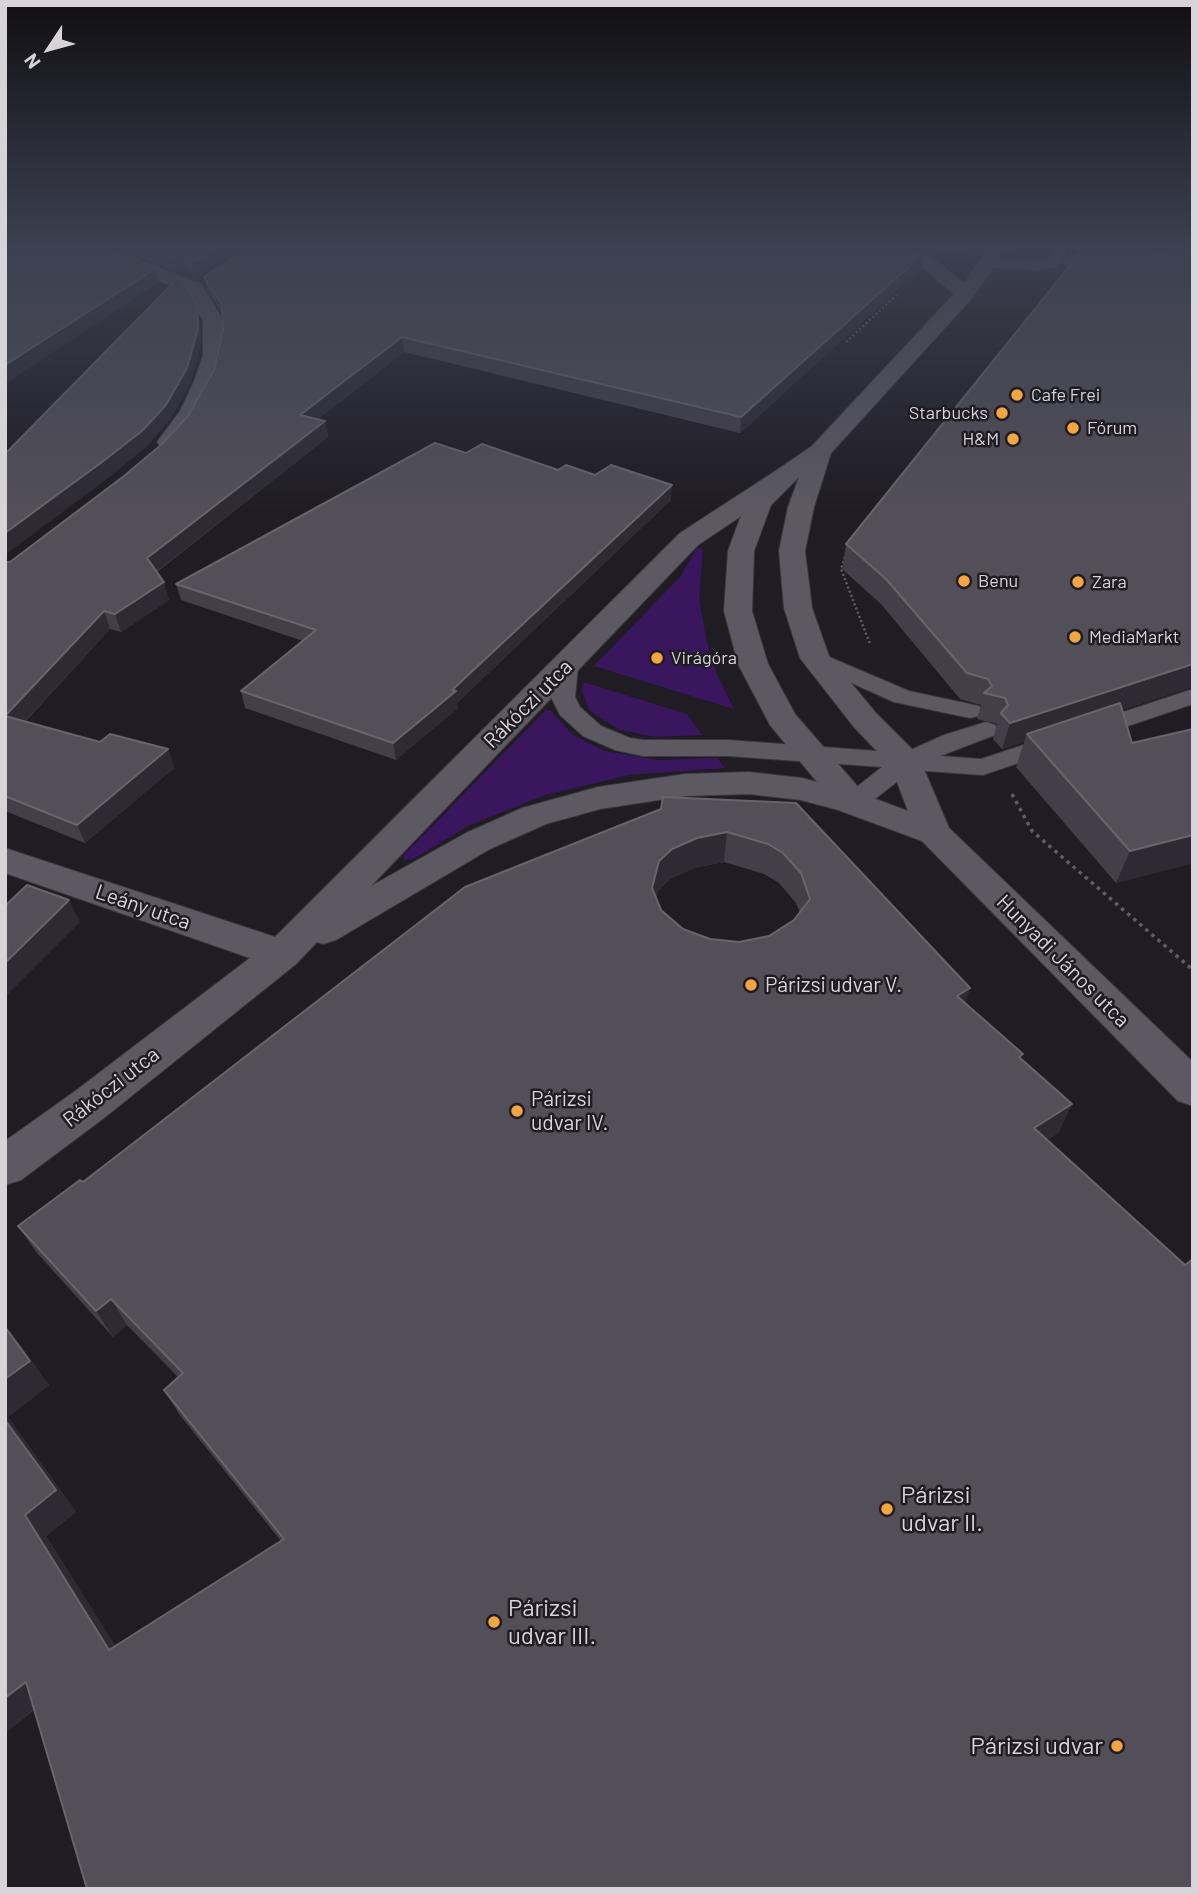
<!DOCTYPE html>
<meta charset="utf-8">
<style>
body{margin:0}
#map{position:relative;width:1198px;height:1894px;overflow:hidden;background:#1f1c23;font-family:Barlow,sans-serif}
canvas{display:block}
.frame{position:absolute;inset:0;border:7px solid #d6d4d9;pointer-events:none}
.north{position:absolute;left:14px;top:14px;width:70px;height:70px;-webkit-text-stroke:5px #1f1c23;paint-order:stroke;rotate:234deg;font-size:19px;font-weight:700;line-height:28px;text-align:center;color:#d6d4d9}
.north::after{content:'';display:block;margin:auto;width:24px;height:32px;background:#d6d4d9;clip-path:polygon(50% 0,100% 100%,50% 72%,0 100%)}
</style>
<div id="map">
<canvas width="1198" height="1894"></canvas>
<div class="frame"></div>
<div class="north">N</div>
</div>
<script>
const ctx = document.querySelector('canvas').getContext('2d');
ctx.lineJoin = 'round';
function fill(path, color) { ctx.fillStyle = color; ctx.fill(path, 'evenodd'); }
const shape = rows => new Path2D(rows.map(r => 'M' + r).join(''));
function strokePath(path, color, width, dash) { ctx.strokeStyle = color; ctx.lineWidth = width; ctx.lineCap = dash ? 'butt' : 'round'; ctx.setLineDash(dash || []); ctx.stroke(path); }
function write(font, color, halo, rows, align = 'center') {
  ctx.font = font + ' Barlow,sans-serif'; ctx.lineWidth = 5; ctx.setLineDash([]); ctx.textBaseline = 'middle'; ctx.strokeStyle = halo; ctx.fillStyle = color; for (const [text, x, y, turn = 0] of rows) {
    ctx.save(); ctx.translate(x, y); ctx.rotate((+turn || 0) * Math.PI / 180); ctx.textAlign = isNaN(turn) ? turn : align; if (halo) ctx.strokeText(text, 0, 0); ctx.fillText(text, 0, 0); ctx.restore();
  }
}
fill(shape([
 [697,548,703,549,699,599,707,643,716,672,734,709,594,666,681,576],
 [583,682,687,714,702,735,656,737,620,730,590,711,582,691],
 [546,710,551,711,573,735,605,751,658,760,717,758,725,768,629,775,545,795,470,825,413,859,404,860,404,855]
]), '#3a165f');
const service = shape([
 [1053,248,1067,248,1058,266,1038,270,987,267,980,263,987,259,1047,260,1053,248],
 [815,651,909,691,979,706,982,711,979,716,970,718,894,702,807,663,803,658,807,653,815,651],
 [566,660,574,662,578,667,575,697,580,707,601,726,630,738,643,740,728,740,904,753,944,735,986,722,995,725,998,730,995,735,940,756,981,759,1193,689,1193,704,983,775,912,770,862,809,853,812,844,809,840,803,844,797,882,767,728,756,643,756,615,750,583,736,560,715,551,697,554,667,558,662,566,660]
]);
const pedestrian = shape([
 [1070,255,1193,265,1193,276,1064,264,1061,260,1070,255]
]);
const minor = shape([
 [85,248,110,248,201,284,223,320,223,356,215,384,202,412,177,447,161,447,157,442,180,411,193,384,203,356,203,320,187,292,88,252,85,248],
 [789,466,798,468,801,473,798,478,698,545,371,886,466,833,522,808,598,787,685,774,749,772,802,778,865,795,870,803,865,811,853,814,801,800,749,794,685,796,600,809,546,824,490,849,336,940,323,944,317,942,296,964,104,1118,21,1180,5,1185,5,1141,74,1092,250,958,5,873,5,848,275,937,680,533,780,468,789,466]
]);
const tertiary = shape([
 [875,248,903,248,930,256,964,283,983,256,955,253,946,248,1012,248,1001,256,972,298,831,453,814,507,805,551,812,608,829,656,875,712,918,755,949,828,1193,1062,1193,1106,1178,1101,922,841,841,811,770,725,738,664,724,611,728,551,746,502,780,468,812,446,954,294,918,264,878,252,875,248],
 [799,477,788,507,779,551,784,608,800,658,853,726,891,766,908,811,865,795,795,714,768,664,752,611,754,551,771,505,799,477]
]);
strokePath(service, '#3a373e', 2);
strokePath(pedestrian, '#3a373e', 2);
strokePath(minor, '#3a373e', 2);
strokePath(tertiary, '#3a373e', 2);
strokePath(shape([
 [846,342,899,293],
 [906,470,1030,316],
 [845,557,841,569,870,644]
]), '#5f5c63', 2.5, [2, 2.5]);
strokePath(shape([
 [1012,794,1032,831,1193,970]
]), '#5f5c63', 3.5, [3.5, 4.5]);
fill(service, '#5c5962');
fill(pedestrian, '#5c5962');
fill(minor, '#5c5962');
fill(tertiary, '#5c5962');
fill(shape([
 [117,248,241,248,194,277,184,266,176,272],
 [911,248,943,248,934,256],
 [1077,248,1193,248,1193,687,1192,687,1122,710,1132,743,1193,729,1193,863,1116,883,1016,767,1024,742,1002,749,993,739,997,724,977,719,981,705,960,699,881,604,842,569,846,544,1081,252],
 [920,269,740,433,404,352,318,419,325,421,328,437,157,572,169,600,121,632,110,629,25,722,100,742,168,749,174,768,85,843,5,811,5,562,10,562,124,476,161,445,188,416,214,370,223,330,223,314,208,291,204,277],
 [466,453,558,470,671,500,457,703,458,708,396,760,245,708,241,691,303,641,181,600,176,584],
 [796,803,970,988,965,1003,1021,1059,1072,1104,1058,1133,1047,1140,1193,1889,34,1710,5,1733,5,1325,49,1385,8,1417,76,1512,46,1536,115,1646,281,1541,179,1414,164,1390,178,1377,127,1325,113,1337,37,1253,18,1226,83,1182,465,887],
 [724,862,764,874,779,883,796,903,800,913,794,920,769,936,739,942,710,939,683,929,661,910,656,897,658,891,670,879,694,868]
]), '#423f48');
fill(shape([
 [216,248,241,248,194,277,191,263],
 [935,248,943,248,934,256],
 [181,252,184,266,176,272,173,258],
 [922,255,920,269,740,433,741,417],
 [155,269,158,283,5,384,5,365],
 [197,306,200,321,201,344,191,383,170,420,146,447,107,479,5,555,5,533],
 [402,337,404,352,303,431,300,415],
 [325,421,328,437,152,575,147,558],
 [672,485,671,500,457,703,458,708,396,760,393,743],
 [164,582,169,600,121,632,115,614],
 [104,611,110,629,13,734,5,716],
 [1193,664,1192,687,1031,740,1027,734,1024,742,1002,749,1010,723],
 [168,749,174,768,85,843,77,825],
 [727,832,724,862,694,868,670,879,658,891,651,917,652,888,659,861,672,849,697,838],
 [1193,835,1193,863,1116,883,1130,851],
 [69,900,80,922,5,997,5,963],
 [970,988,960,1017,957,996],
 [1072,1104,1058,1133,1021,1157,1034,1128],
 [111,1299,127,1325,113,1337,96,1311],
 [5,1325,49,1385,8,1417,76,1512,46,1536,129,1667,109,1650,25,1515,5,1420],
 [26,1682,49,1697,5,1733,5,1698]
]), '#2d2a33');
const building = shape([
 [5,248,102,248,155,269,5,365,5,248],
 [149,248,216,248,191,263,181,252,173,258,149,248],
 [249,248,901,248,922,255,741,417,402,337,300,415,325,421,147,558,164,582,115,614,104,611,5,716,5,562,10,562,124,476,161,445,188,416,214,370,223,330,222,304,204,277,249,248],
 [1084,248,1193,257,1193,664,1010,723,1001,713,1008,705,1005,698,984,693,992,686,988,679,967,673,886,579,846,544,1084,248],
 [178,278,182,280,197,306,198,329,187,368,166,405,142,431,102,462,5,533,5,454,178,278],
 [435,443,466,453,482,444,558,470,566,465,595,475,611,465,672,485,452,690,456,691,393,743,241,691,316,630,176,584,435,443],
 [1120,703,1132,743,1193,729,1193,835,1130,851,1027,734,1120,703],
 [5,716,100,742,110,734,168,749,77,825,5,796,5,716],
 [663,797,796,803,970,988,957,996,1023,1054,1019,1057,1072,1104,1034,1128,1185,1265,1193,1259,1193,1889,87,1889,26,1682,5,1698,5,1420,56,1490,25,1515,109,1650,284,1539,164,1390,183,1373,111,1299,96,1311,18,1226,80,1180,83,1182,465,887,661,809,663,797],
 [727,832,768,844,783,853,801,873,810,899,794,920,769,936,739,942,710,939,683,929,661,910,652,888,659,861,672,849,697,838,727,832],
 [27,885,69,900,5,963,5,906,27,885],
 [5,1327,30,1361,5,1379,5,1327]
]);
fill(building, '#524f58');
strokePath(building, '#67646c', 2);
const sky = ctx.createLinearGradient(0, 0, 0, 513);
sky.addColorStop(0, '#110f13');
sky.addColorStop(0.48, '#3c4050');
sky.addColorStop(1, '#3c405000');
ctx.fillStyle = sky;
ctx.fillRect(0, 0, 1198, 513);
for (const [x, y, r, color] of [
 [1017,395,7,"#f2a541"],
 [1002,413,7,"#f2a541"],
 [1073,428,7,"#f2a541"],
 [1013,439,7,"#f2a541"],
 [964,581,7,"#f2a541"],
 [1078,582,7,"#f2a541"],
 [1075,637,7,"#f2a541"],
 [657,658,7,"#f2a541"],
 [751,985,7,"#f2a541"],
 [517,1111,7,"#f2a541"],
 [887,1509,7,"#f2a541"],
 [494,1622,7,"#f2a541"],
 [1117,1746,7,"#f2a541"]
]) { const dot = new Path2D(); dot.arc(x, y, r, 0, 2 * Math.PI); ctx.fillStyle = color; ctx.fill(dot); strokePath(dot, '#1f1c23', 2.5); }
write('18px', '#d6d4d9', '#1f1c23', [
 ["Cafe Frei",1031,395],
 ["Starbucks",988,413,"right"],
 ["Fórum",1087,428],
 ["H&M",999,439,"right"],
 ["Benu",978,581],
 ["Zara",1092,582],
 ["MediaMarkt",1089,637],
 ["Virágóra",671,658]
], 'left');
write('21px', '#d6d4d9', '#1f1c23', [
 ["Rákóczi utca",528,704,-45],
 ["Leány utca",143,907,19],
 ["Hunyadi János utca",1063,961,45],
 ["Rákóczi utca",111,1087,-38]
]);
write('21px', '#d6d4d9', '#1f1c23', [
 ["Párizsi udvar V.",765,985],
 ["Párizsi",531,1099],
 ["udvar IV.",531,1123]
], 'left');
write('24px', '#d6d4d9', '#1f1c23', [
 ["Párizsi",901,1495],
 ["udvar II.",901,1523],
 ["Párizsi",508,1608],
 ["udvar III.",508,1636],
 ["Párizsi udvar",1103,1746,"right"]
], 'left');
</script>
